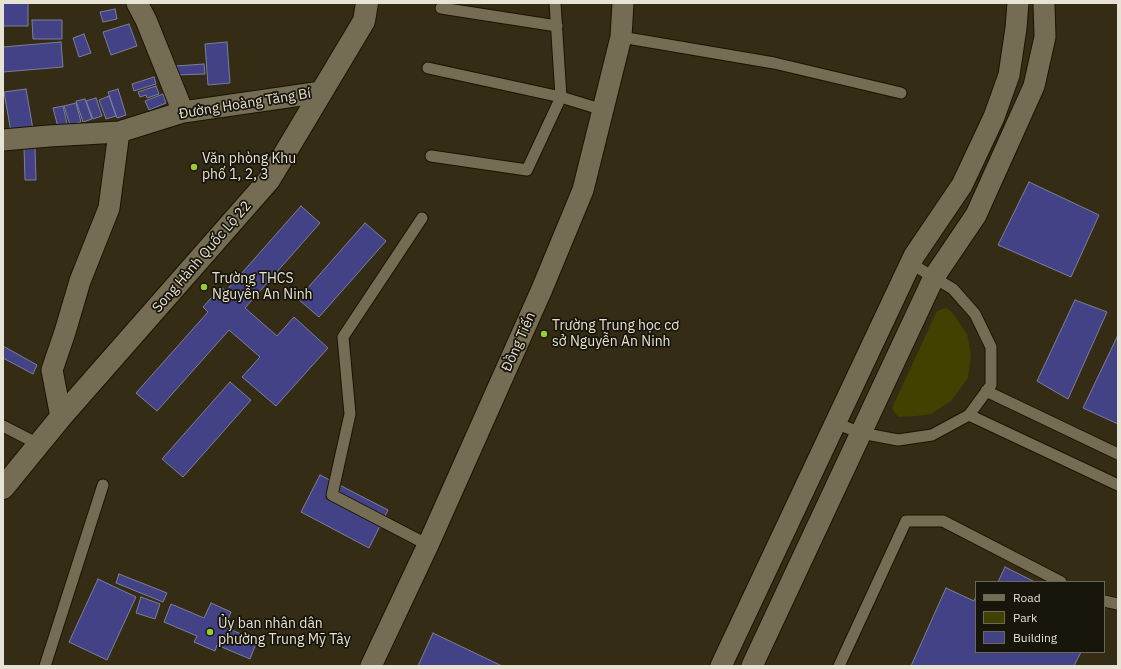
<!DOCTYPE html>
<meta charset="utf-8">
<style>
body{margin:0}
#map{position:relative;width:1121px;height:669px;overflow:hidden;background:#342c14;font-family:"IBM Plex Sans",sans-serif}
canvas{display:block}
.frame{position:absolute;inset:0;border:4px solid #e6e2d4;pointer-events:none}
.legend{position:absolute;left:975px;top:581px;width:130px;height:72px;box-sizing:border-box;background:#18150b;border:1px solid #6a675b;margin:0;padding:5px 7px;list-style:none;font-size:12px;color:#e6e2d4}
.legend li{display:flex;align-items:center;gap:8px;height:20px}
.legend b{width:20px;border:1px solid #6a675b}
</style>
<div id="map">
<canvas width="1121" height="669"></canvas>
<div class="frame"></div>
<ul class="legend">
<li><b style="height:5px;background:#756d53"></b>Road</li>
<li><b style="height:11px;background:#424200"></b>Park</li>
<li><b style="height:11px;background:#434287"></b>Building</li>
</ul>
</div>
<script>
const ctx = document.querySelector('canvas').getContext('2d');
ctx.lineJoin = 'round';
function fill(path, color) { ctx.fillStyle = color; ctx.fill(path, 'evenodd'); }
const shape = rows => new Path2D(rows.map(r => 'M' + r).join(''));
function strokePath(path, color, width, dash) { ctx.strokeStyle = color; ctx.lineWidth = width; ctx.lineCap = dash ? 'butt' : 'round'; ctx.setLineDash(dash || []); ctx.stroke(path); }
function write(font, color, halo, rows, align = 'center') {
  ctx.font = font + ' "IBM Plex Sans",sans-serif'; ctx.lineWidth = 3.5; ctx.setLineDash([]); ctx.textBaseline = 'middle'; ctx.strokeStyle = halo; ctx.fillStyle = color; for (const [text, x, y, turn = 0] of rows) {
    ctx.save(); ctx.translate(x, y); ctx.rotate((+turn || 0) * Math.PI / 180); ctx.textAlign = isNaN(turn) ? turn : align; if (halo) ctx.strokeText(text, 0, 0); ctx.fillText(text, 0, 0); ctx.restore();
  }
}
fill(shape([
 [946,308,951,311,967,334,971,355,968,378,951,401,931,414,916,416,898,417,892,408,937,311]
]), '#424200');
const building = shape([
 [3,3,28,3,28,26,3,26,3,3],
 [115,9,117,19,103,22,100,12,115,9],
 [32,20,62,20,62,39,33,39,32,20],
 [129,24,137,46,111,55,103,32,129,24],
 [84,34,91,53,79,57,73,38,84,34],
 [61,42,63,67,3,72,3,47,61,42],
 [227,42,230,83,208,85,205,44,227,42],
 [204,64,205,74,176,75,175,66,204,64],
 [154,77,156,84,134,91,132,84,154,77],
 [156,86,159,94,147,98,146,95,140,97,138,92,156,86],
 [26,89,34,135,12,138,4,92,26,89],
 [118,89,126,115,117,118,108,92,118,89],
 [163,94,166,103,149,110,145,101,163,94],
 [109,96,116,116,106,119,99,100,109,96],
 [96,98,102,116,93,119,86,101,96,98],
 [85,99,92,119,83,122,76,101,85,99],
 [76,103,81,122,70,125,64,106,76,103],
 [63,106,68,128,59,131,53,108,63,106],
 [24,147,35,147,36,180,25,180,24,147],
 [1029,182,1099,215,1071,277,998,245,1029,182],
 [301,206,320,223,245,308,277,336,294,317,328,348,276,406,242,377,260,357,229,330,157,411,136,393,208,312,203,307,221,287,226,291,301,206],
 [365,223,386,241,319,317,298,299,365,223],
 [1075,300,1107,312,1068,399,1037,381,1075,300],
 [1118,335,1118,424,1083,408,1118,335],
 [3,346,37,365,33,374,3,358,3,346],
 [230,382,251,400,183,477,162,459,230,382],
 [320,475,388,510,369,548,301,512,320,475],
 [1005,567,1035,582,998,582,1005,567],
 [119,574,167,593,163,602,116,583,119,574],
 [98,579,136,597,107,660,69,642,98,579],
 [946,588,974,601,976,596,976,652,1081,652,1074,666,911,666,946,588],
 [141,597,160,604,155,619,136,613,141,597],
 [211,603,231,612,225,627,257,641,250,659,217,645,215,651,194,642,197,636,164,622,171,604,204,618,211,603],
 [433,633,502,666,418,666,433,633]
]);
fill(building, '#434287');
strokePath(building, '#7c7f99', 1);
const service = shape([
 [555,3,561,97,603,110],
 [441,8,557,26],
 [621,37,774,63,901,93],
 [428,68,561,97,527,170,431,156],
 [422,218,343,337,350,414,332,495,428,545],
 [986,391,1118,454],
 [969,415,1118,485],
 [835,423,861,433,898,440,932,435,969,415,991,385,991,347,975,314,953,289,910,263],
 [3,426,38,444],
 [1104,601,1118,604],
 [45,666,103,485],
 [839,666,906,521,943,521,1061,582]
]);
const minor = shape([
 [137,3,146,20,183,112],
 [3,140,49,136,119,132,183,112,322,92],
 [61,417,52,370,65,332,80,281,109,208,119,132],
 [371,666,428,545,542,289,583,190,621,37,623,3],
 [721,666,914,256,962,185,994,117,1009,75,1016,28,1018,3],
 [752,666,934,277,976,215,1034,86,1045,37,1044,3]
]);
const tertiary = shape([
 [3,488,61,417,269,180,364,21,367,3]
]);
strokePath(service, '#1b1400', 13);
strokePath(minor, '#1b1400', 23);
strokePath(tertiary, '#1b1400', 24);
strokePath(service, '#756d53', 11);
strokePath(minor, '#756d53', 21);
strokePath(tertiary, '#756d53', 22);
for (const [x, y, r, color] of [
 [194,167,4,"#98cb37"],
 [204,287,4,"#98cb37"],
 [544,334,4,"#98cb37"],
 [210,632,4,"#98cb37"]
]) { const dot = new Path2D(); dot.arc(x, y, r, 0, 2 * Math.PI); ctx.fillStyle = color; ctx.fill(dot); strokePath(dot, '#18150b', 1.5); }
write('14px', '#e6e2d4', '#18150b', [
 ["Đường Hoàng Tăng Bí",245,104,-9],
 ["Song Hành Quốc Lộ 22",202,257,-49],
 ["Đồng Tiến",519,342,-66]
]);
write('14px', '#e6e2d4', '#18150b', [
 ["Văn phòng Khu",202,159],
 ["phố 1, 2, 3",202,175],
 ["Trường THCS",212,279],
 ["Nguyễn An Ninh",212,295],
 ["Trường Trung học cơ",552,326],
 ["sở Nguyễn An Ninh",552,342],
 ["Ủy ban nhân dân",218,624],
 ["phường Trung Mỹ Tây",218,640]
], 'left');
</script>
